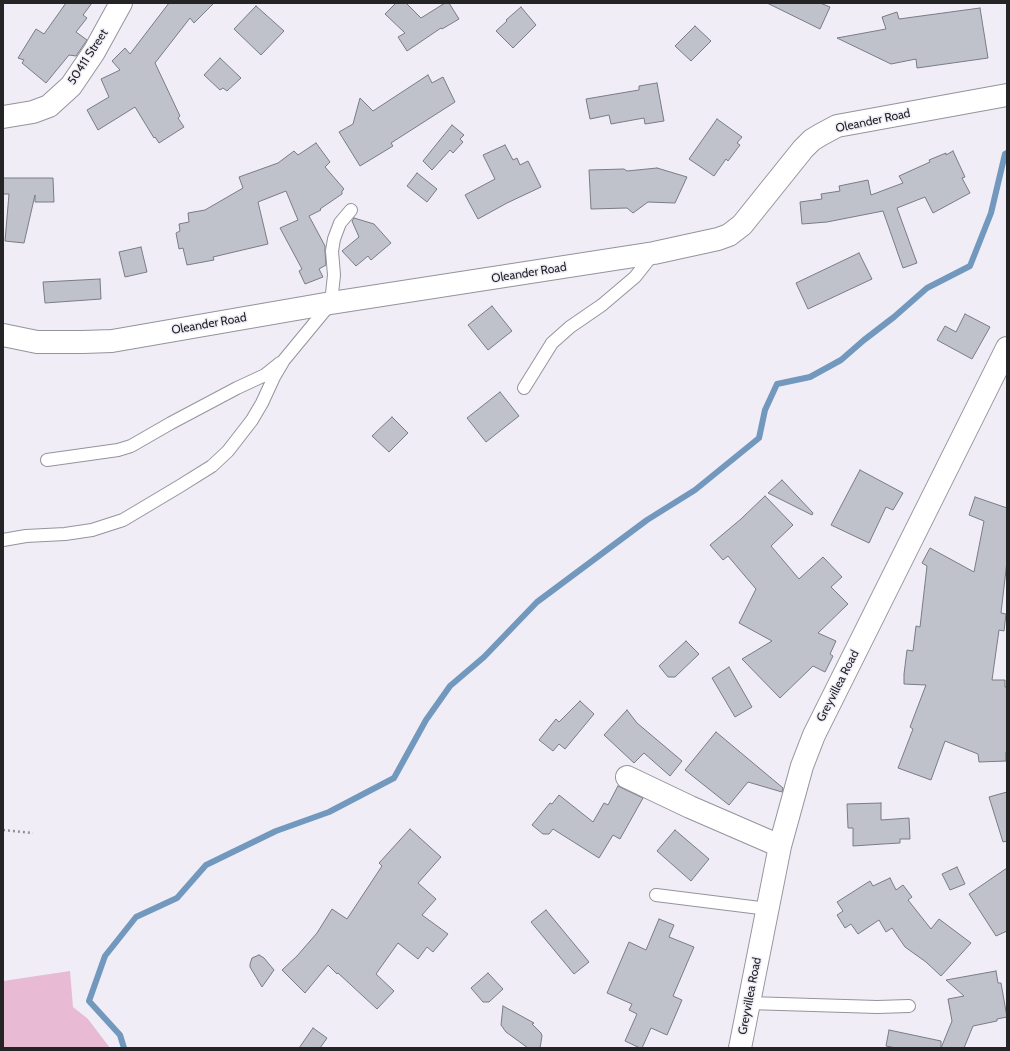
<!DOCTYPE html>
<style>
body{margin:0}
#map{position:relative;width:1010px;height:1051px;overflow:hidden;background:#f0edf7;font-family:Cabin,sans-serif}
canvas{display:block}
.frame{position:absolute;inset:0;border:4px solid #242427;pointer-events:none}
</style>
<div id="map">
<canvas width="1010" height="1051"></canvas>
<div class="frame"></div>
</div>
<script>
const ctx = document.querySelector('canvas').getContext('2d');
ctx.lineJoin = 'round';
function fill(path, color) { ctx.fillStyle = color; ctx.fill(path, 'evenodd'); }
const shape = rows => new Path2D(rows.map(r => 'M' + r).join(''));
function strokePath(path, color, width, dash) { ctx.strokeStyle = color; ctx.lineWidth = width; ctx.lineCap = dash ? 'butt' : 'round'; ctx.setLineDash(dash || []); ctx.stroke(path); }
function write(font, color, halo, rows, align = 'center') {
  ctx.font = font + ' Cabin,sans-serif'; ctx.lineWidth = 3; ctx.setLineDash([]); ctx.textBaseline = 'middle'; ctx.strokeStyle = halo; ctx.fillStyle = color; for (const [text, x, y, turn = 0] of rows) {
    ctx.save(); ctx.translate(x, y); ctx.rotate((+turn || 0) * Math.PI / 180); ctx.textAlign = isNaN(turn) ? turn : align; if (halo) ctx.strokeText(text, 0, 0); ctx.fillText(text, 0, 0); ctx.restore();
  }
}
fill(shape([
 [70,971,73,1007,88,1019,110,1048,3,1048,3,981]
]), '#e8bad4');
strokePath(shape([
 [124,1048,120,1035,89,1001,105,956,136,917,177,898,206,865,276,831,329,812,394,778,426,720,450,686,484,657,537,602,647,520,695,490,759,438,765,410,777,384,810,377,841,360,864,340,894,317,927,288,970,266,991,213,1005,154,1007,153]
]), '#7298bd', 6);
const building = shape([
 [66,3,92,3,83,15,87,18,76,32,87,40,76,56,69,55,46,83,22,63,24,60,18,58,36,29,44,34,66,3],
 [169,3,214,3,194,23,190,18,155,63,180,116,178,118,184,127,159,143,155,137,154,138,135,107,98,130,87,110,109,97,101,79,120,70,112,61,125,48,130,54,169,3],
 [396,3,406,3,421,18,445,3,449,3,459,19,442,29,441,28,407,51,398,37,405,33,385,14,396,3],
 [767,3,820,3,830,7,820,29,767,3],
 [256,6,284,31,261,55,234,29,256,6],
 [521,7,536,25,513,48,496,31,507,21,506,20,521,7],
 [980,8,988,58,917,68,916,59,891,64,837,38,886,29,882,17,897,12,899,19,980,8],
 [695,26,711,41,691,61,675,46,695,26],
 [220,58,241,78,227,91,223,88,220,90,204,75,220,58],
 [428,75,432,83,443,77,455,102,391,143,393,146,360,166,339,132,353,124,360,98,373,111,428,75],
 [657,83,664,121,645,124,644,118,611,124,609,115,590,119,586,99,639,90,639,86,657,83],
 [717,119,742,137,737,143,740,145,728,161,726,159,714,176,689,159,717,119],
 [452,125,464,135,460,139,463,142,453,153,450,150,432,170,423,161,452,125],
 [316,143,330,162,325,167,344,189,342,191,342,194,320,209,321,210,309,216,325,246,325,251,326,265,319,269,323,277,305,284,299,271,302,269,280,228,298,220,286,191,258,202,268,244,213,257,214,260,187,265,183,248,179,249,176,233,180,231,179,224,189,222,188,213,205,210,243,188,239,177,278,163,294,151,298,155,316,143],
 [505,145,513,160,517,158,520,165,528,161,541,187,507,203,478,219,465,195,495,179,483,155,505,145],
 [953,151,965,177,962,178,970,193,933,213,925,197,897,208,917,263,903,268,883,211,827,222,802,224,800,202,822,199,821,194,840,191,839,186,868,180,871,195,903,183,899,176,930,162,929,160,946,153,946,155,953,151],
 [657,168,687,177,675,203,648,202,633,213,627,208,591,209,589,170,624,169,627,171,657,168],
 [417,173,437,189,427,202,407,186,417,173],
 [3,178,53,178,54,202,35,202,35,195,24,243,5,241,9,194,3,194,3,178],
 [354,218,374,224,391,243,371,260,368,256,356,266,342,251,359,237,352,221,354,218],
 [141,247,147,272,125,277,119,252,141,247],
 [859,253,872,279,808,309,796,283,859,253],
 [100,279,101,299,45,303,43,282,100,279],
 [492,306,512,331,488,350,468,325,492,306],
 [965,314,990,327,972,359,937,340,945,326,956,332,965,314],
 [500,392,519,416,486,442,467,418,500,392],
 [392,417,408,433,389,452,372,436,392,417],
 [860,470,903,493,893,510,886,507,869,543,831,525,860,470],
 [782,480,813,513,812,515,768,493,782,480],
 [765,496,793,525,771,546,799,579,823,557,842,577,831,587,848,604,818,633,836,641,830,654,833,656,825,672,813,666,780,698,742,659,772,641,739,623,756,589,728,556,723,560,710,545,741,519,765,496],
 [975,497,1007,508,1007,561,1001,613,1006,614,1004,631,999,630,992,680,1005,680,1005,687,1007,687,1007,752,1006,752,1006,761,979,762,978,754,945,741,931,780,898,768,913,729,910,727,926,685,904,684,904,674,907,650,913,651,916,626,920,627,927,566,922,563,930,548,974,572,984,521,969,515,975,497],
 [686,641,699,654,675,677,668,677,659,666,686,641],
 [729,667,752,707,735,717,712,678,729,667],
 [580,701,594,714,565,749,559,744,553,751,539,740,556,719,559,722,580,701],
 [627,710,637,723,682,761,670,776,644,753,634,763,604,735,627,710],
 [716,732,783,788,782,792,748,782,729,805,685,770,716,732],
 [618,786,622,788,643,798,620,839,613,835,599,858,553,829,549,834,543,834,532,825,550,803,552,804,559,795,593,822,604,803,608,805,618,786],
 [1007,792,1007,841,1003,842,989,797,1007,792],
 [881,803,881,820,909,818,910,839,900,839,900,843,883,844,853,846,853,828,848,828,847,804,881,803],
 [410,829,441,857,418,883,436,899,422,915,448,934,433,952,427,947,418,959,398,943,376,974,394,991,377,1009,338,973,337,974,328,965,305,993,282,970,297,956,317,933,332,909,347,919,382,866,379,863,410,829],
 [675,830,709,859,691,881,657,851,675,830],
 [957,867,965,884,950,890,942,874,957,867],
 [1007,868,1007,931,996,936,969,894,1007,868],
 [890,878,896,890,903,885,912,897,908,900,931,929,939,919,971,943,941,976,926,962,905,947,892,928,886,932,879,920,858,934,851,924,845,928,837,915,843,911,837,902,870,881,873,886,890,878],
 [546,910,589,962,574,974,531,922,546,910],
 [659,919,674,925,669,937,694,947,673,996,682,1000,667,1035,651,1028,642,1048,640,1048,625,1041,637,1014,629,1010,632,1004,607,993,629,942,646,950,659,919],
 [259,955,264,958,274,970,262,987,250,967,250,964,252,958,259,955],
 [996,971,998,983,1001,983,1007,1017,997,1019,997,1021,973,1026,964,1048,941,1048,952,1021,948,999,964,996,946,980,996,971],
 [488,973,503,989,489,1002,483,1002,471,988,488,973],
 [503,1006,534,1023,532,1024,541,1033,542,1036,540,1048,528,1048,506,1032,501,1025,503,1006],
 [313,1028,327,1038,320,1048,299,1048,313,1028],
 [889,1030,941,1041,941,1048,896,1048,886,1046,889,1030]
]);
fill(building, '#bfc2cb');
strokePath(building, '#797c84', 1);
const service = shape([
 [524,388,552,343,570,327,602,305,635,277,654,253],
 [47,460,118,450,131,446,171,423,237,388,265,375,280,363],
 [3,540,26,536,65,534,92,530,123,520,180,486,212,466,228,451,252,420,262,403,274,377,284,360,331,303,334,275,332,251,334,239,340,223,351,210],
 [656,895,768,909],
 [749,1003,877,1007,909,1006]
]);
const minor = shape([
 [3,117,33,112,49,106,71,86,94,52,121,3],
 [3,335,37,342,83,342,112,341,331,303,654,253,718,239,729,235,742,225,803,149,812,140,822,134,837,126,1007,95],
 [627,777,690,807,780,846],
 [740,1048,780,846,802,766,814,735,1007,348]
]);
strokePath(service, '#95939c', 14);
strokePath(minor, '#95939c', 24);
strokePath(shape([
 [3,830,33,833]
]), '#939198', 2.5, [2, 3]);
strokePath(service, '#fff', 12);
strokePath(minor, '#fff', 22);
write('12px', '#242427', '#f0edf7', [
 ["50411 Street",88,57,-57],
 ["Oleander Road",873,121,-12],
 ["Oleander Road",529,273,-9],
 ["Oleander Road",209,324,-10],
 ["Greyvillea Road",838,686,-63],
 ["Greyvillea Road",750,996,-79]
]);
</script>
